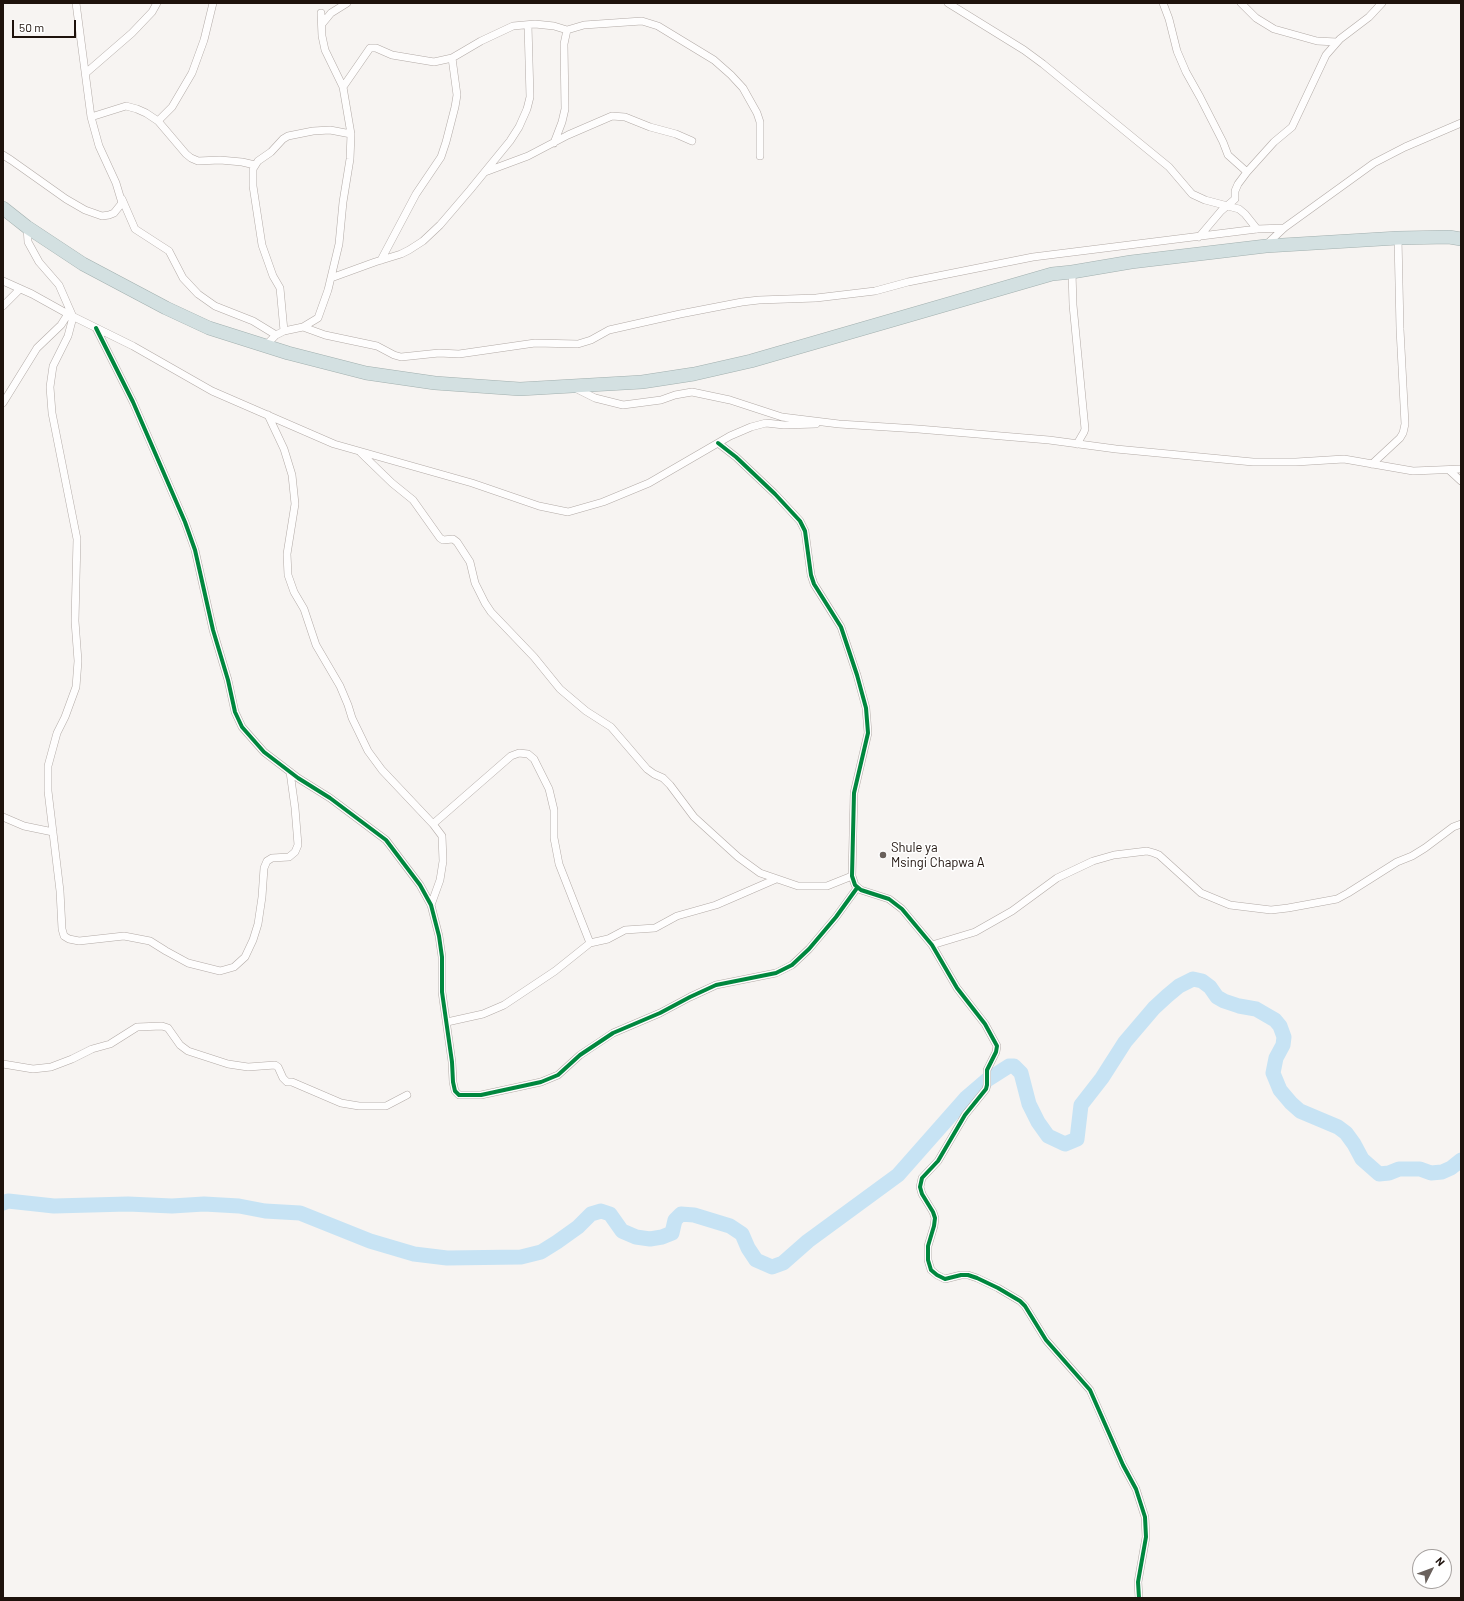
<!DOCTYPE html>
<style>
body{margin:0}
#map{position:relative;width:1464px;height:1601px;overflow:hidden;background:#f7f4f2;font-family:Barlow,sans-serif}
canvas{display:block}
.frame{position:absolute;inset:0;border:4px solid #1e120c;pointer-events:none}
.north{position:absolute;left:1412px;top:1549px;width:40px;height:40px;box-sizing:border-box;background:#fff;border:1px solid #a5a09e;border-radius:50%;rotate:48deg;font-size:11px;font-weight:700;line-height:16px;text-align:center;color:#1e120c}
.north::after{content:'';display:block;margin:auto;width:14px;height:18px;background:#6a615c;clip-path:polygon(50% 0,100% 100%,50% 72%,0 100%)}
.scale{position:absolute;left:12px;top:20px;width:64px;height:18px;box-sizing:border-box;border:2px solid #1e120c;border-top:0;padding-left:5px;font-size:12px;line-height:14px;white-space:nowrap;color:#1e120c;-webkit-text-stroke:3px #fff;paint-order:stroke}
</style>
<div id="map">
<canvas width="1464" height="1601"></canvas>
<div class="frame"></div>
<div class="north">N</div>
<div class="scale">50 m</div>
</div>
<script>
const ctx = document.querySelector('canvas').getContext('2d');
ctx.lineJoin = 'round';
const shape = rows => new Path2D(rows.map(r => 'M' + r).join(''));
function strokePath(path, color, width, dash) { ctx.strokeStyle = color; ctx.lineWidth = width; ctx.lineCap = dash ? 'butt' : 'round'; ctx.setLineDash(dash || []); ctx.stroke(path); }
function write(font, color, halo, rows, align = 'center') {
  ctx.font = font + ' Barlow,sans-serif'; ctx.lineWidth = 3; ctx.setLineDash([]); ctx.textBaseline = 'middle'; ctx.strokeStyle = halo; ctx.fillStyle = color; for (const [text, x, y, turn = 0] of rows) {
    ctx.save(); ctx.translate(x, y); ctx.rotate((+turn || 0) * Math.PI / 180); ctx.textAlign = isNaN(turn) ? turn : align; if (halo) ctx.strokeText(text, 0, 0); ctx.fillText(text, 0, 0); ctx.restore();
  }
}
strokePath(shape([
 [3,1203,8,1201,54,1206,128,1204,172,1206,204,1204,239,1206,265,1211,300,1213,370,1241,414,1254,447,1258,521,1257,541,1252,557,1242,578,1227,591,1214,601,1211,610,1214,622,1231,636,1237,650,1239,662,1237,672,1233,675,1220,681,1214,694,1215,730,1226,742,1234,748,1248,756,1260,772,1267,783,1263,808,1241,898,1175,966,1098,987,1080,1009,1066,1014,1066,1021,1073,1029,1104,1038,1122,1048,1136,1065,1144,1077,1139,1081,1105,1102,1078,1125,1042,1154,1008,1167,996,1179,986,1193,979,1202,981,1210,987,1217,997,1224,1001,1239,1006,1256,1009,1275,1020,1280,1026,1284,1037,1283,1045,1276,1058,1273,1073,1280,1090,1291,1103,1300,1111,1338,1127,1346,1133,1354,1144,1362,1159,1379,1174,1389,1173,1399,1169,1420,1169,1431,1173,1442,1172,1451,1168,1461,1160]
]), '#c7e3f4', 15);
const street = shape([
 [948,3,1024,50,1043,64,1169,167,1192,194,1205,200,1239,209,1245,214,1257,229],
 [1163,3,1169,19,1177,51,1186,72,1200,97,1223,142,1228,155,1247,172],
 [1241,3,1256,18,1274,29,1317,41,1337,42],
 [322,24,331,13,347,3],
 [87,72,132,33,152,12,157,3],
 [343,87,370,48,376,48,392,55,434,62,452,58,481,41,513,26,535,24,554,26,567,30],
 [91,117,126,106,137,109,146,113,158,121,186,154,191,158,198,161,220,160,242,162,255,165],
 [158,121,172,107,192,73,204,40,213,3],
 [554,143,562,122,565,109,564,44,567,30,584,25,642,21,658,26,714,60,731,75,743,88,757,113,760,122,760,156],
 [3,155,11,160,66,199,85,210,102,216,109,215,114,213,122,203,116,183,99,146,91,117,76,3],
 [485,172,528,156,568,135,612,116,625,117,650,127,676,134,692,141],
 [122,199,135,229,169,251,183,278,198,294,215,306,253,321,276,335],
 [27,227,28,242,39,262,59,285,73,317,68,336,53,366,50,387,52,413,77,539,75,621,78,661,76,687,65,717,57,733,48,766,48,791,60,891,62,929,64,936,69,939,79,941,124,936,150,941,166,951,188,963,220,971,234,967,245,957,253,940,258,924,262,897,264,868,267,861,272,858,289,857,295,852,298,845,295,808,290,772],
 [1199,237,1221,211,1235,199,1235,191,1238,184,1247,172,1274,142,1292,127,1326,55,1340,39,1369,17,1382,3],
 [1266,245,1284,228,1374,163,1405,147,1461,123],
 [381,260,416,194,441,157,446,142,455,107,457,95,452,58],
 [1072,272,1073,305,1085,429,1084,432,1077,444],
 [331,278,375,262,401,254,409,250,423,241,440,225,470,190,510,141,519,127,527,109,530,97,528,25],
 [3,281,32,294,68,314,133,346,212,391,334,444,472,483,539,506,568,512,603,502,649,483,730,436,751,427,766,423,784,425,816,424],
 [3,306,20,289],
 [303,327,325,335,377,346,394,355,401,357,439,353,459,354,535,343,578,344,591,340,609,330,680,314,742,302,759,300,816,298,875,291,908,282,1033,257,1257,229,1284,228],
 [96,328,133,402,185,522,195,550,213,630,228,680,235,712,242,727,264,752,298,778,330,798,386,840,420,885,431,905,439,936,442,957,442,992,452,1062,453,1082,455,1091,459,1095,481,1095,541,1082,558,1075,580,1055,613,1033,660,1013,690,997,716,985,776,973,792,965,809,949,836,917,857,888],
 [284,331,280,288,273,276,262,245,253,186,253,169,258,161,271,152,283,139,288,136,313,131,330,130,351,134],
 [265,346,276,335,284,331,303,327,318,318,328,290,339,244,343,202,350,159,351,134,343,87,325,50,322,36,321,13],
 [575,388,595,398,623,405,661,400,675,395,692,392,730,400,782,417,839,424,918,429,1049,440,1116,449,1253,462,1296,462,1344,459,1413,471,1461,469],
 [3,403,37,348,61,325,68,314],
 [268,415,284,449,292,475,295,504,287,554,288,575,294,592,304,609,316,645,340,686,348,705,352,718,368,751,382,770,433,824,442,836,443,861,440,880,431,905],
 [718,443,736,457,775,494,800,521,805,531,811,575,814,584,841,627,857,675,866,708,868,733,854,793,852,876,855,885,861,890,889,899,902,909,932,945,957,988,985,1024,997,1046,996,1052,987,1070,987,1085,986,1089,965,1115,938,1161,922,1178,920,1187,922,1194,933,1212,935,1218,934,1226,928,1246,928,1260,931,1270,937,1275,945,1279,961,1275,968,1275,977,1278,998,1288,1020,1301,1025,1306,1046,1340,1090,1390,1123,1465,1136,1489,1145,1517,1146,1537,1138,1582,1139,1598],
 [361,453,392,483,413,500,440,538,443,540,453,539,457,542,470,562,475,583,485,603,491,612,534,657,560,689,586,711,611,727,647,769,654,774,663,778,670,785,694,817,738,857,760,873,798,886,827,886,852,876],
 [1372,464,1400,438,1403,433,1405,424,1400,329,1398,238],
 [1449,470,1461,481],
 [3,817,24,826,53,832],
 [433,824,511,756,519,753,528,754,534,759,549,789,554,810,554,838,559,864,590,943],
 [932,945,975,932,1012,911,1057,878,1093,861,1114,855,1147,851,1154,853,1159,855,1201,893,1230,905,1271,910,1288,908,1337,899,1348,893,1397,862,1412,856,1425,848,1453,827,1461,824],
 [447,1022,483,1014,504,1005,555,971,590,943,608,939,625,930,655,928,677,916,716,905,776,879],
 [3,1064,33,1069,51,1067,72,1059,92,1049,110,1044,137,1027,162,1026,168,1028,180,1045,188,1051,228,1064,248,1067,275,1065,278,1067,283,1078,287,1082,292,1082,341,1103,359,1106,386,1106,407,1095]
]);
const highway = shape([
 [3,208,27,227,83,264,166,308,209,328,288,353,366,373,435,383,520,389,642,382,694,374,751,361,1052,274,1072,272,1131,262,1266,246,1398,238,1449,237,1461,239]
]);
strokePath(street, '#b2aaa6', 8);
strokePath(highway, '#a2afae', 14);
strokePath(street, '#fefdfd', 7);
strokePath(highway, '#d3e0e1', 13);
strokePath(shape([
 [96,328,133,402,185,522,195,550,213,630,228,680,235,712,242,727,264,752,298,778,330,798,386,840,420,885,431,905,439,936,442,957,442,992,452,1062,453,1082,455,1091,459,1095,481,1095,541,1082,558,1075,580,1055,613,1033,660,1013,690,997,716,985,776,973,792,965,809,949,836,917,857,888],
 [718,443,736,457,775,494,800,521,805,531,811,575,814,584,841,627,857,675,866,708,868,733,854,793,852,876,855,885,861,890,889,899,902,909,932,945,957,988,985,1024,997,1046,996,1052,987,1070,987,1085,986,1089,965,1115,938,1161,922,1178,920,1187,922,1194,933,1212,935,1218,934,1226,928,1246,928,1260,931,1270,937,1275,945,1279,961,1275,968,1275,977,1278,998,1288,1020,1301,1025,1306,1046,1340,1090,1390,1123,1465,1136,1489,1145,1517,1146,1537,1138,1582,1139,1598]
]), '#00873e', 4);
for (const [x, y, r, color] of [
 [883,855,4,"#6a615c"]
]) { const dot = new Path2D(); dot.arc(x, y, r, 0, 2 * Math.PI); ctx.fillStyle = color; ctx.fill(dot); strokePath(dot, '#fff', 1.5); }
write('13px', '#1e120c', '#fff', [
 ["Shule ya",891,848],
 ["Msingi Chapwa A",891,863]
], 'left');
</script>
